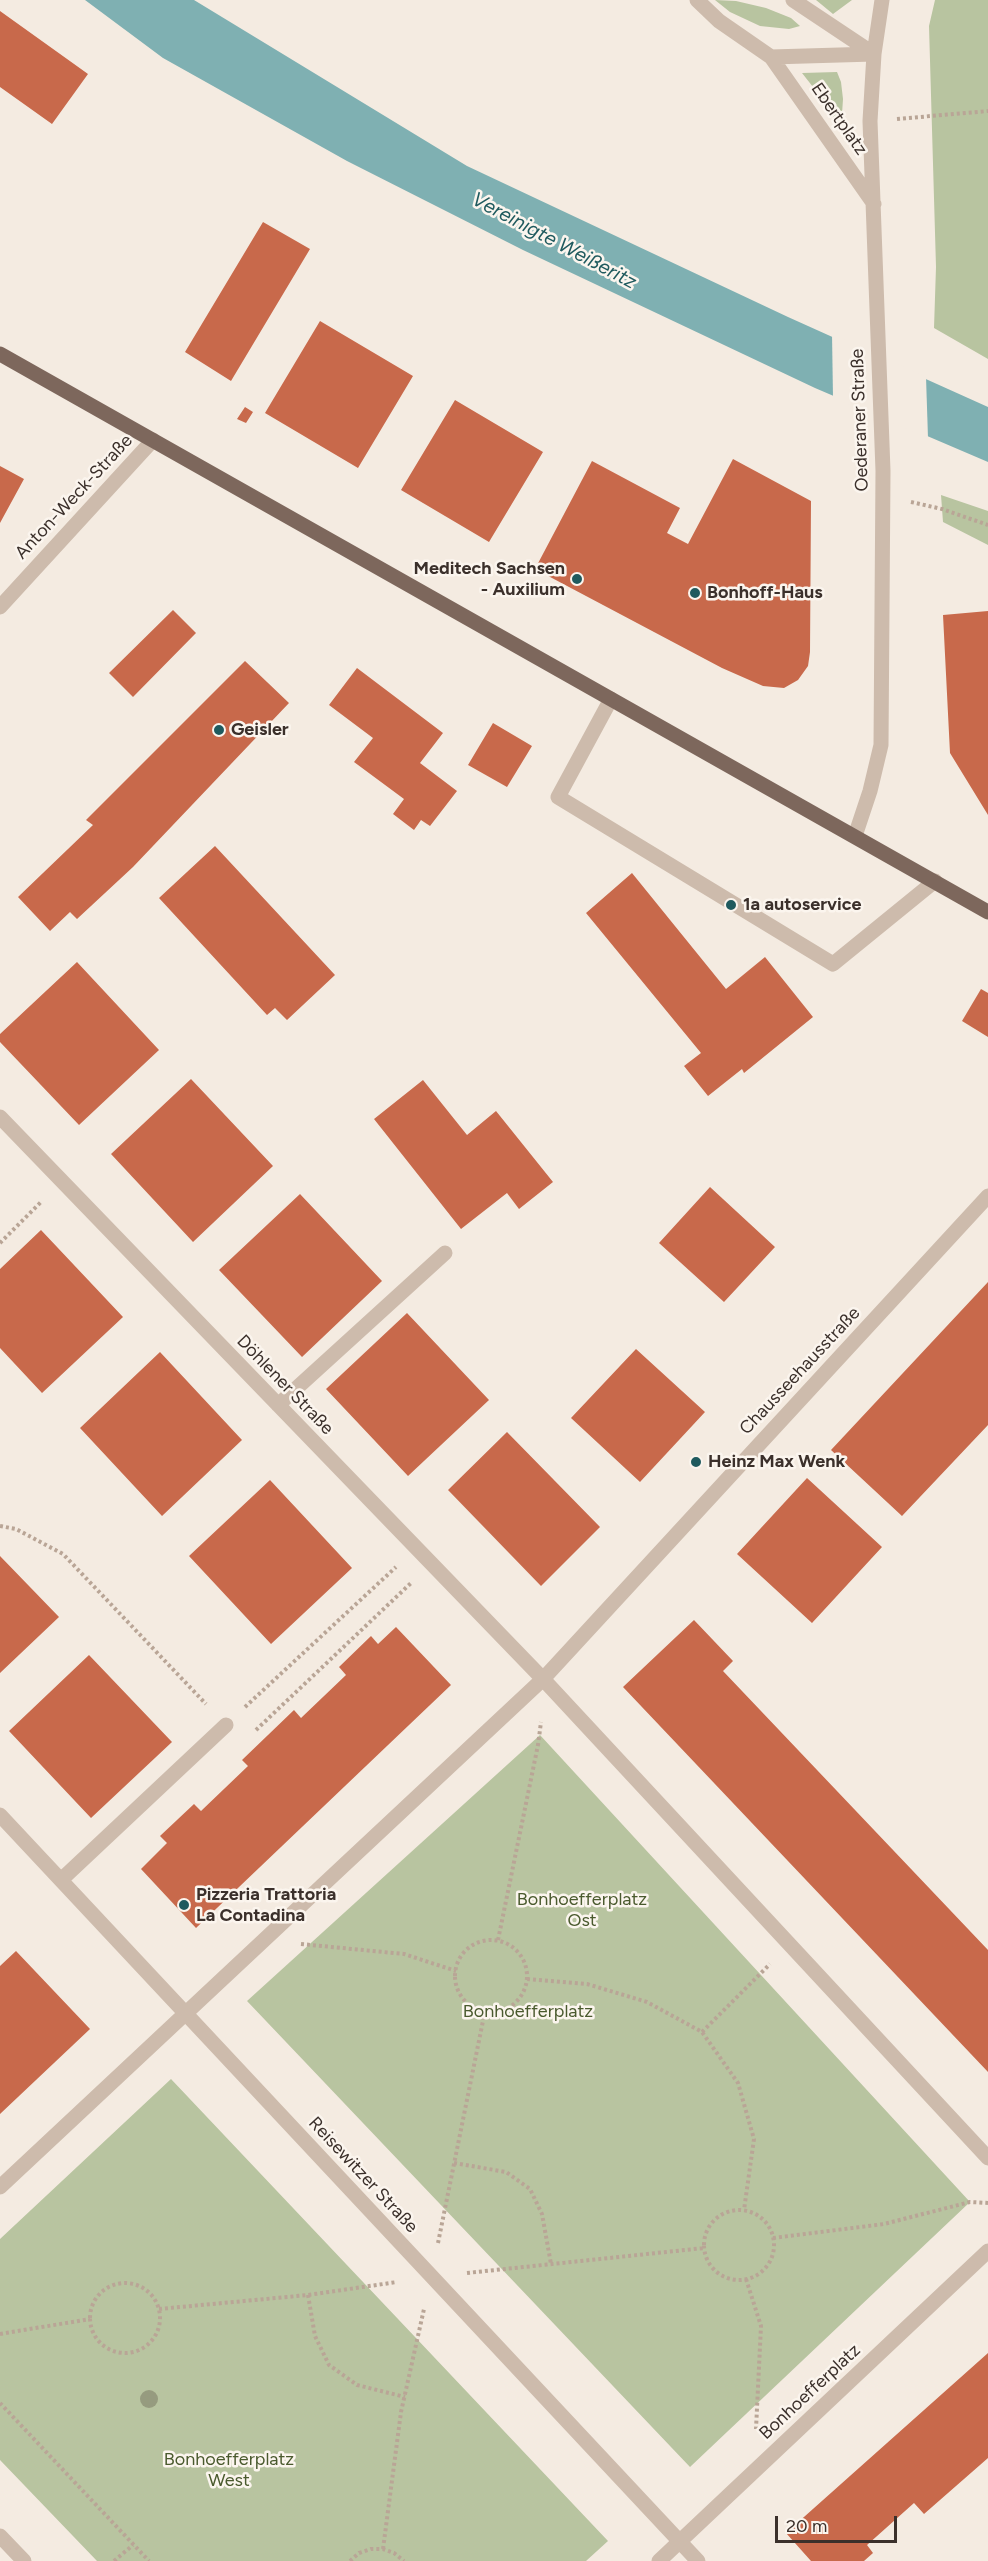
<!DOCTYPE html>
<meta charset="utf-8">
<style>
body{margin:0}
#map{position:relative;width:988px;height:2561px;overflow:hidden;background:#f4ebe1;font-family:Figtree,sans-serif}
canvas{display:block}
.scale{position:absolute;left:775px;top:2516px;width:122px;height:27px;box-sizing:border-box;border:3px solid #3b302b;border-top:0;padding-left:8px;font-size:18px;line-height:21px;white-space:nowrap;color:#3b302b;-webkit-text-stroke:4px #fbf5ee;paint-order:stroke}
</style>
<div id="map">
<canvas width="988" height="2561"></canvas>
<div class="scale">20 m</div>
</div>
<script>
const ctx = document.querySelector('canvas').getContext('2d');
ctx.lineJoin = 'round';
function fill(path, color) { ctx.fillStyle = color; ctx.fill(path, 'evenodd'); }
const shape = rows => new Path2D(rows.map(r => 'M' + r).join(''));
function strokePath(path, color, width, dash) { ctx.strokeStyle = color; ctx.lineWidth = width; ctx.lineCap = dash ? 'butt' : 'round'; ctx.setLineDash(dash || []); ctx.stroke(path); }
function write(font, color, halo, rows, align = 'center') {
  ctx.font = font + ' Figtree,sans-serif'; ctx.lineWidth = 5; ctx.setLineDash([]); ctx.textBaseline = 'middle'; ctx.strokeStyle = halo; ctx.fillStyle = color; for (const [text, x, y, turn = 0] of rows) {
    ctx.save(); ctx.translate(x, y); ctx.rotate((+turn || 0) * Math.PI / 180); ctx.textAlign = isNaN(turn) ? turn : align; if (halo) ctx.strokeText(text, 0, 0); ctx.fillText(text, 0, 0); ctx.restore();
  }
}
fill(shape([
 [715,0,736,1,766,8,791,18,800,26,789,29,760,26,730,12],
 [816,0,852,0,833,14],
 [935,0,988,0,988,359,934,328,936,267,929,26],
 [837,72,841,82,843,99,841,129,824,101,802,73],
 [941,495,988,511,988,545,943,522],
 [540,1735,970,2202,690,2467,247,2001],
 [171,2079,608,2541,586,2561,97,2561,0,2460,0,2239]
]), '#b8c4a0');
fill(shape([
 [85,0,194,0,467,166,788,317,988,407,988,462,815,388,523,250,347,161,163,58]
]), '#7fb0b2');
fill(shape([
 [832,334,926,377,928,438,833,398]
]), '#f4ebe1');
fill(shape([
 [0,11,88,74,52,124,0,87],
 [263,222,310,249,231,381,185,352],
 [320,321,413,376,358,468,265,413],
 [455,400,543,452,489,542,401,490],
 [245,407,253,412,246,423,237,419],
 [733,459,811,501,810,652,808,666,798,680,784,688,763,686,722,668,535,569,592,461,680,508,667,533,688,544],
 [0,466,24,479,0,523],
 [173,610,196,633,133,697,109,673],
 [988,611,988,815,950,753,943,615],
 [245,661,289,703,133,867,77,919,70,912,50,931,18,897,93,825,86,820],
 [357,668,443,733,420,763,457,791,430,826,421,820,414,830,393,814,404,799,354,762,373,738,329,705],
 [493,723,532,746,507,787,468,765],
 [215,846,335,975,287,1020,275,1008,267,1015,159,898],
 [632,873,726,989,765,957,813,1017,744,1073,742,1069,708,1096,684,1066,701,1053,586,913],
 [77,962,159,1050,79,1125,0,1042,0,1034],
 [981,989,988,993,988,1037,962,1021],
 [191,1079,273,1166,193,1242,111,1154],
 [423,1080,467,1135,496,1111,553,1182,519,1209,507,1193,461,1229,374,1119],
 [710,1187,775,1247,724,1302,659,1243],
 [300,1194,382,1281,302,1357,219,1270],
 [41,1230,123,1317,42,1393,0,1348,0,1269],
 [988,1282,988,1425,902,1516,831,1450],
 [407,1313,489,1400,408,1476,326,1389],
 [636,1349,705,1412,640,1482,571,1418],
 [160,1352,242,1440,162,1516,80,1428],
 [507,1432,600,1527,541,1586,448,1490],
 [807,1478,882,1547,812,1623,737,1554],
 [270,1480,352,1568,271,1644,189,1556],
 [0,1556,59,1617,0,1673],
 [694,1620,733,1661,723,1671,988,1950,988,2072,623,1687],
 [396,1627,451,1685,196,1928,141,1869,167,1843,160,1836,194,1804,201,1811,248,1766,242,1760,294,1710,301,1718,346,1675,339,1667,371,1636,378,1644],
 [89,1655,172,1742,91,1818,9,1731],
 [16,1951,90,2029,0,2114,0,1966],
 [988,2353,988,2458,924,2514,914,2503,867,2545,873,2553,864,2561,811,2561,786,2533]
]), '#c8694b');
strokePath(shape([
 [897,119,988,111],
 [911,502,942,509,988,525],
 [0,1243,42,1201],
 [0,1526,16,1529,63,1554,206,1704],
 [245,1707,396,1567],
 [256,1730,411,1583],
 [498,1940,538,1745,541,1722],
 '455 1976a36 36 0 1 1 72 0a36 36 0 1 1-72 0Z',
 [301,1944,404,1954,456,1971],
 [527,1979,587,1984,647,2002,702,2032,738,2083,754,2139,744,2210],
 [702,2032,770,1964],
 [454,2163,506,2172,530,2189,542,2214,551,2264],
 '704 2245a35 35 0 1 1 70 0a35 35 0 1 1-70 0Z',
 [773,2238,884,2224,970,2202,988,2203],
 [438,2243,485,2011],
 [467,2273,704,2248],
 [746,2279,761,2326,756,2429],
 '90 2318a35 35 0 1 1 70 0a35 35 0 1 1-70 0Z',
 [308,2295,315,2336,329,2365,357,2385,405,2397],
 [159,2309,308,2295,397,2282],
 [0,2334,90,2319],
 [0,2403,149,2561],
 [383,2549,401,2412,424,2309],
 [114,2561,133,2545],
 [350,2561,359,2553,371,2549,383,2549,394,2553,404,2561]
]), '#b9a596', 4, [3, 3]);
strokePath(shape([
 [697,0,719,21,771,57,874,204],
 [793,0,874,54],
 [771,57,874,54],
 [0,607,153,440],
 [611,699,558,797,833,964,935,881],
 [855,836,870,791,881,745,883,471,870,121,874,54,882,0],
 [0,1117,543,1679,988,2158],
 [278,1405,445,1253],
 [0,1815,698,2561],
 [61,1880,226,1725],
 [0,2187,543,1679,988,1196],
 [0,2536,24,2561],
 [659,2561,988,2251]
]), '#cdbbac', 15);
strokePath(shape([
 [0,354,988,912]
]), '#7d675c', 15);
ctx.fillStyle = '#969b7f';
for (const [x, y] of [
 [149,2399]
]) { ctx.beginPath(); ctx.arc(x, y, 9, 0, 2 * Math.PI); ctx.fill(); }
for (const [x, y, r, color] of [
 [577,579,6,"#1f5a5e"],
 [695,593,6,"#1f5a5e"],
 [219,730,6,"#1f5a5e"],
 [731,905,6,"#1f5a5e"],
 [696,1462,6,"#1f5a5e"],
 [184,1905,6,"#1f5a5e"]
]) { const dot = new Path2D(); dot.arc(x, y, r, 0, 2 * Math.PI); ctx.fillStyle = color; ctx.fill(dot); strokePath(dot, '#fbf5ee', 2); }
write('18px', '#3b302b', '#fbf5ee', [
 ["Ebertplatz",839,119,55],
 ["Oederaner Straße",860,420,-92],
 ["Anton-Weck-Straße",74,497,-47],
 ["Chausseehausstraße",800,1371,-47],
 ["Döhlener Straße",285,1385,46],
 ["Reisewitzer Straße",363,2175,47],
 ["Bonhoefferplatz",810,2392,-43]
]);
write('bold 18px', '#3b302b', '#fbf5ee', [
 ["Meditech Sachsen",565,569,"right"],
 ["- Auxilium",565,590,"right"],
 ["Bonhoff-Haus",707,593],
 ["Geisler",231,730],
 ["1a autoservice",743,905],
 ["Heinz Max Wenk",708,1462],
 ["Pizzeria Trattoria",196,1895],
 ["La Contadina",196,1916]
], 'left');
write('18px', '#4a5a2e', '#fbf5ee', [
 ["Bonhoefferplatz",582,1900],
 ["Ost",582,1921],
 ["Bonhoefferplatz",528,2012],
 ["Bonhoefferplatz",229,2460],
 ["West",229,2481]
]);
write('italic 20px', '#1f5a5e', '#fbf5ee', [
 ["Vereinigte Weißeritz",554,241,28]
]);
</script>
